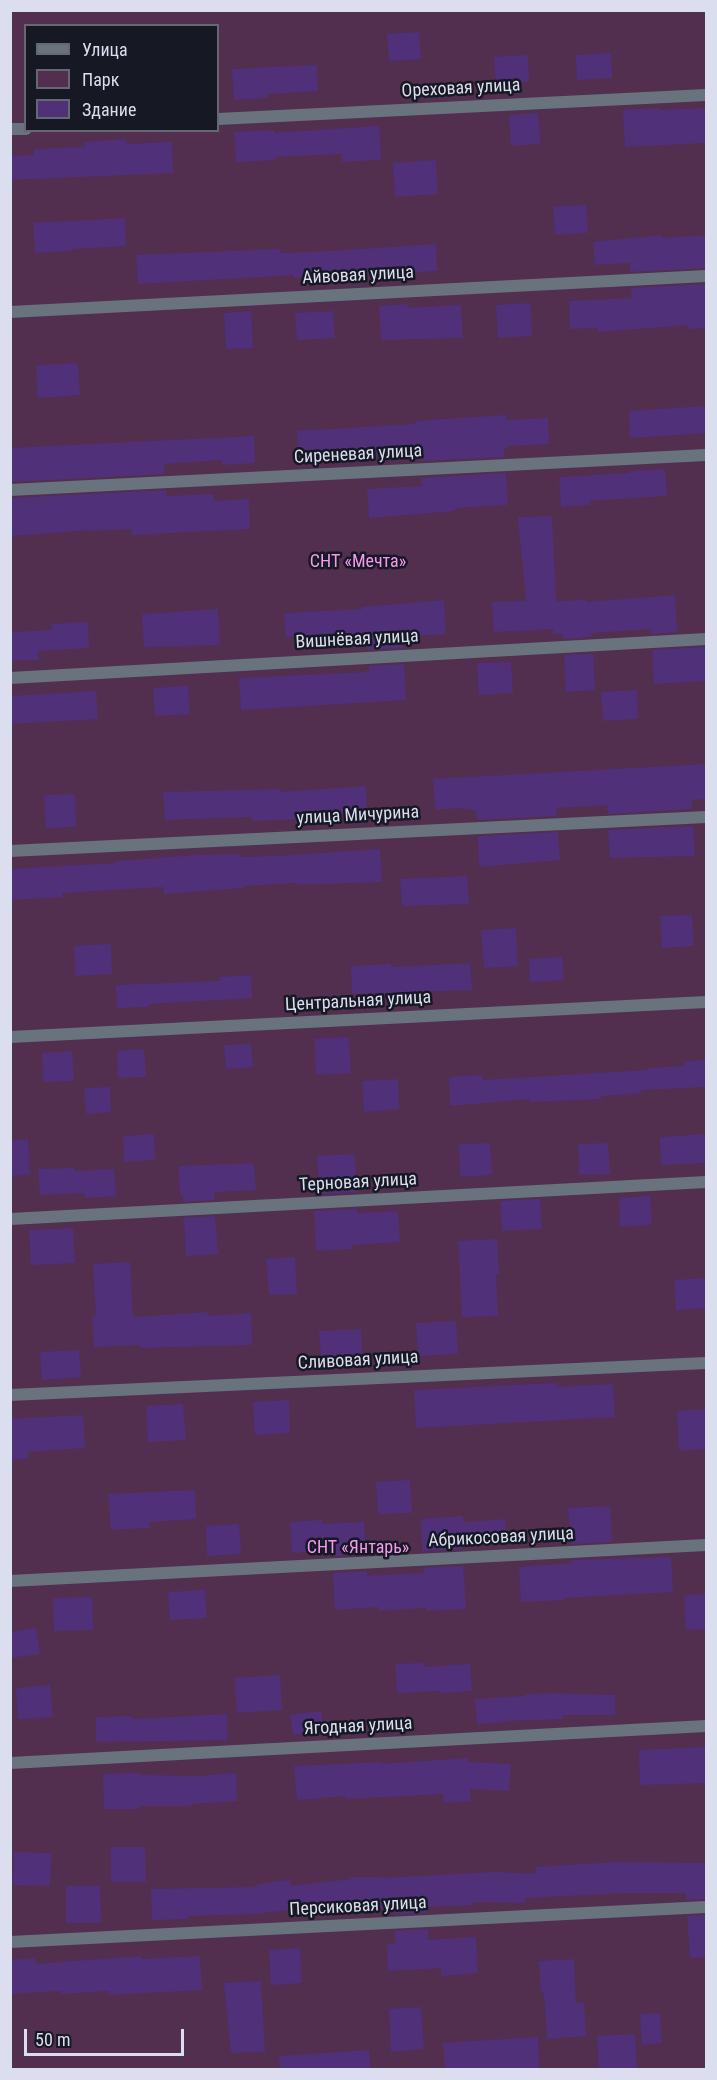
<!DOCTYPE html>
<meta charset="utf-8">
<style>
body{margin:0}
#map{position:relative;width:717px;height:2080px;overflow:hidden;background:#2a2f47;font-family:"Roboto Condensed",sans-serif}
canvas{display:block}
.frame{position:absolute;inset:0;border:12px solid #dadeee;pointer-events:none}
.legend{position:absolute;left:24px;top:24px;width:195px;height:108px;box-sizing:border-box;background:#161823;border:2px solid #646774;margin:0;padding:8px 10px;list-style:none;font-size:18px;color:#dadeee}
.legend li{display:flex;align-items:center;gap:12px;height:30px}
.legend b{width:30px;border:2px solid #646774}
.scale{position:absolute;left:24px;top:2029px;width:160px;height:27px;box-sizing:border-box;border:3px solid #dadeee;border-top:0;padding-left:8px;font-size:18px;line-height:21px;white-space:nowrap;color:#dadeee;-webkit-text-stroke:4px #161823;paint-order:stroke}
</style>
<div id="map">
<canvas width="717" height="2080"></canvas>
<div class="frame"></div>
<ul class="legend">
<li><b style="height:8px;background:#68737d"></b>Улица</li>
<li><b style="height:16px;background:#522e4f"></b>Парк</li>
<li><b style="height:16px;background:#51307a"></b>Здание</li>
</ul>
<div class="scale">50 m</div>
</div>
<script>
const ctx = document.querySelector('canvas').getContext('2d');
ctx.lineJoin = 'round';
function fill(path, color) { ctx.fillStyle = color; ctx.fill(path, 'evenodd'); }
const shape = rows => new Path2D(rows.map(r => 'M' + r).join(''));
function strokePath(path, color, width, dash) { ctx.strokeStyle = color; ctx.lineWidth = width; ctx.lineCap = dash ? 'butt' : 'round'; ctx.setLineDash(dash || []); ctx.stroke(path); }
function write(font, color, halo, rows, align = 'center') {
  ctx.font = font + ' "Roboto Condensed",sans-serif'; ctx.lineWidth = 5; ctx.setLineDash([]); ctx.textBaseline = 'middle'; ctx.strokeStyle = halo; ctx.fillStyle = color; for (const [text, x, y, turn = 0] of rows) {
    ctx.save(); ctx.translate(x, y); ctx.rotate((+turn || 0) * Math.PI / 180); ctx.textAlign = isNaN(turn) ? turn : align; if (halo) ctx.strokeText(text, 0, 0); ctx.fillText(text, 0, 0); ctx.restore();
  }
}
fill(shape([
 [11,11,706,11,706,2069,11,2070],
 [26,26,218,26,218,130,26,130]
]), '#522e4f');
fill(shape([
 [419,32,421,59,389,61,387,34],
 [611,53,612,78,577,80,576,55],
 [528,55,529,82,496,84,494,57],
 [317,65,318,91,267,94,267,98,234,100,232,69],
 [659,108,659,110,706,108,706,143,625,147,623,110],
 [538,113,540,144,511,146,509,115],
 [379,126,381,160,342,162,341,154,275,157,275,160,236,162,234,132,274,130,274,133],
 [126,139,127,144,172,142,173,173,10,180,10,156,34,155,34,149,85,147,85,142],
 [436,160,438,194,395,197,393,163],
 [586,205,588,233,555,235,553,207],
 [125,218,126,246,71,249,71,251,35,253,33,223],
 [662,235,662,238,706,235,706,268,630,272,630,263,595,265,593,242],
 [436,244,437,271,294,278,294,275,138,284,136,255,280,249,281,253,332,251],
 [706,284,706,328,688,329,687,325,598,332,598,328,570,329,569,301,632,298,631,288],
 [530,303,532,336,498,338,496,305],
 [407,304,408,308,461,305,463,338,381,340,379,306],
 [251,311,253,348,226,349,224,313],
 [333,311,335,338,297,340,295,313],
 [78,363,80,395,38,398,36,365],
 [706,406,706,433,630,438,629,411],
 [506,415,507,420,548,418,549,444,508,446,508,448,504,448,505,457,420,461,420,454,298,458,297,431,415,424,415,421],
 [254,436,255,463,222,465,222,460,164,464,165,474,10,482,10,448],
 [665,469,667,496,589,501,590,505,561,507,559,477,630,473,630,471],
 [506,473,508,505,455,508,455,511,369,518,367,489,422,486,421,478],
 [166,490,166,496,214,494,214,501,249,499,250,529,132,535,131,529,91,531,91,530,10,536,10,498],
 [552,516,556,601,586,600,586,602,675,595,677,632,651,634,651,629,591,633,592,637,563,639,562,634,553,634,553,629,494,632,492,602,526,601,518,517],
 [444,600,446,634,402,637,403,648,368,650,367,640,365,640,365,636,325,638,325,634,286,637,284,613,363,609,363,607],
 [218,609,220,645,144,647,142,614],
 [88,622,89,648,38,651,39,660,10,661,10,632,52,630,51,624],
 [706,647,706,681,654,684,652,650],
 [593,654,595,690,566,692,564,655],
 [511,662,513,693,479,695,477,663],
 [404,664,406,700,241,710,239,678,369,672,369,666],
 [188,686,190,714,155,716,153,688],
 [637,690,638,719,603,721,601,692],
 [96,691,98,719,10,724,10,696],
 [706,764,706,799,692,800,692,809,608,814,607,805,556,808,557,816,477,820,476,811,461,808,435,810,433,779],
 [366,786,367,813,320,816,321,818,252,821,251,817,165,820,163,792,280,789,280,792],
 [75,794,76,827,46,828,44,795],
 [693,826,695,856,610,858,608,830],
 [558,832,560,860,479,867,478,836],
 [380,849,382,882,297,885,297,883,243,886,243,888,164,894,163,887,62,893,63,897,10,900,10,869,117,863,117,861,198,855,241,854,241,857,278,856],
 [467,876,469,904,402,906,400,879],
 [692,915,694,946,662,948,660,916],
 [516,928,518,966,484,968,481,930],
 [111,944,112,974,75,976,74,946],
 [562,957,564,980,530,982,529,959],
 [470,963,472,990,352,994,351,966,391,964,391,967],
 [251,975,252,998,149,1004,149,1007,117,1008,116,985,220,981,219,977],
 [349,1037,351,1073,316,1075,314,1039],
 [251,1044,253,1067,226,1069,224,1045],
 [144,1049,146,1077,118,1078,117,1051],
 [72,1051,74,1081,43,1082,42,1053],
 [706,1060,706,1087,641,1090,641,1093,601,1096,601,1099,530,1102,530,1099,450,1106,449,1077,482,1075,482,1080,648,1070,648,1068,685,1066,685,1061],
 [398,1079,399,1109,364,1112,362,1081],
 [110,1087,111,1112,86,1114,84,1088],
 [154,1134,155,1160,124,1162,123,1136],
 [706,1134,706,1163,661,1165,660,1137],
 [28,1139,30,1174,10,1176,10,1140],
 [490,1143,492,1175,460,1177,459,1144],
 [608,1143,610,1174,579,1175,578,1144],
 [354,1154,357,1192,320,1194,317,1156],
 [254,1163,256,1190,215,1192,214,1200,183,1202,183,1195,180,1195,178,1166],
 [74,1168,74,1171,114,1169,116,1196,85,1198,84,1193,40,1195,38,1169],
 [650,1196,652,1225,620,1227,619,1198],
 [540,1199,542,1229,502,1231,500,1201],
 [357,1209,358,1213,398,1211,400,1242,352,1245,352,1249,316,1251,314,1211],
 [215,1216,218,1254,186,1256,184,1218],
 [73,1228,75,1263,31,1265,29,1230],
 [497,1239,499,1274,496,1274,498,1316,462,1317,458,1241],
 [295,1257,297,1294,269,1295,266,1259],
 [130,1262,133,1317,208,1312,209,1316,251,1313,252,1345,140,1348,140,1345,94,1347,92,1316,96,1316,93,1264],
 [706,1278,706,1308,676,1310,674,1280],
 [456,1321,458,1354,418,1356,416,1323],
 [361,1329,363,1365,322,1367,319,1331],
 [79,1350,81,1377,42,1380,40,1352],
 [557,1383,557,1387,613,1384,615,1417,416,1428,414,1390],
 [289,1400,290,1433,255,1435,253,1402],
 [183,1404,186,1440,148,1442,146,1406],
 [706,1409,706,1449,679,1451,677,1411],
 [83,1415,85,1448,28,1452,28,1459,10,1460,10,1419],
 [410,1480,412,1513,378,1514,376,1482],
 [195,1490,196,1519,149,1522,150,1528,111,1530,108,1494],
 [610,1506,612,1542,571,1544,568,1508],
 [463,1516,463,1522,505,1519,507,1544,462,1547,462,1549,422,1551,421,1519],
 [322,1520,322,1524,364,1522,366,1554,332,1556,332,1550,292,1553,290,1522],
 [239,1524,241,1554,207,1556,206,1526],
 [671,1557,673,1592,563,1598,564,1600,521,1602,519,1567,572,1563,572,1560],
 [463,1566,466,1609,426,1611,426,1608,379,1611,379,1607,335,1610,333,1573,367,1571,367,1576,424,1573,423,1568],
 [205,1590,207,1618,170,1620,168,1592],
 [706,1594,706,1629,686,1630,684,1595],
 [92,1597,93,1630,54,1631,53,1598],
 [36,1628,40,1654,10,1658,10,1632],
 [424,1663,424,1667,470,1664,472,1691,440,1693,440,1691,397,1693,395,1664],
 [280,1675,282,1710,237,1713,234,1678],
 [50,1685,53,1717,18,1719,16,1688],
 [562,1693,562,1694,615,1695,615,1715,562,1715,563,1719,506,1721,506,1722,477,1724,475,1699,526,1696,526,1694],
 [321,1711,324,1731,293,1735,290,1715],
 [227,1714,227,1740,96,1742,96,1717,132,1716,132,1719],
 [706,1747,706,1783,640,1785,639,1750],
 [468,1758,468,1762,511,1764,509,1791,470,1789,471,1801,444,1803,443,1794,346,1799,346,1796,297,1800,294,1766,382,1762,382,1764],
 [139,1773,139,1775,199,1776,236,1773,237,1801,191,1804,191,1806,139,1806,139,1809,104,1809,103,1774],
 [111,1847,145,1847,146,1882,111,1882],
 [14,1852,51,1853,50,1886,13,1885],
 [617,1862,706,1863,706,1899,686,1900,686,1893,626,1893,526,1898,525,1903,473,1902,473,1905,427,1907,427,1913,394,1914,393,1908,351,1908,305,1913,304,1908,257,1914,188,1916,189,1919,152,1920,151,1889,257,1887,257,1884,290,1880,291,1886,351,1879,351,1877,381,1877,381,1878,495,1872,536,1874,536,1867],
 [66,1886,100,1886,101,1923,66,1923],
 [706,1915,706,1957,690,1958,687,1916],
 [428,1929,428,1940,476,1937,478,1973,441,1976,441,1968,388,1971,387,1944,395,1944,395,1931],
 [300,1948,302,1983,271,1985,269,1950],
 [141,1956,142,1959,200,1956,202,1990,109,1995,109,1991,61,1994,61,1991,10,1994,10,1960,35,1958,36,1964],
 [574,1959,576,2003,584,2002,586,2036,547,2039,544,1993,541,1993,539,1961],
 [261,1981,265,2052,231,2053,224,1983],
 [421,2007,424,2049,391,2052,389,2009],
 [660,2013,662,2043,642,2045,640,2014],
 [635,2034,637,2068,599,2070,597,2036],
 [538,2037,539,2070,445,2070,443,2043],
 [369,2050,371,2070,280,2070,279,2056]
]), '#51307a');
strokePath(shape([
 [218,119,706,95],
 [10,129,26,129],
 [10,312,706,276],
 [10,490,706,455],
 [10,678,706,639],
 [10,851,706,817],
 [10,1037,706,1002],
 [10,1219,706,1182],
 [10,1395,706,1363],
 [10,1581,706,1545],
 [10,1763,706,1726],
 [10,1942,706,1907]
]), '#68737d', 12);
write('18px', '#dadeee', '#161823', [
 ["Ореховая улица",461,89,-3],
 ["Айвовая улица",358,276,-3],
 ["Сиреневая улица",358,455,-3],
 ["Вишнёвая улица",357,640,-3],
 ["улица Мичурина",358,816,-3],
 ["Центральная улица",358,1002,-3],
 ["Терновая улица",358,1183,-3],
 ["Сливовая улица",358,1361,-3],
 ["Абрикосовая улица",501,1538,-3],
 ["Ягодная улица",358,1727,-3],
 ["Персиковая улица",358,1907,-3]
]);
write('18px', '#f599ee', '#161823', [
 ["СНТ «Мечта»",358,562],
 ["СНТ «Янтарь»",358,1548]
]);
</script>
